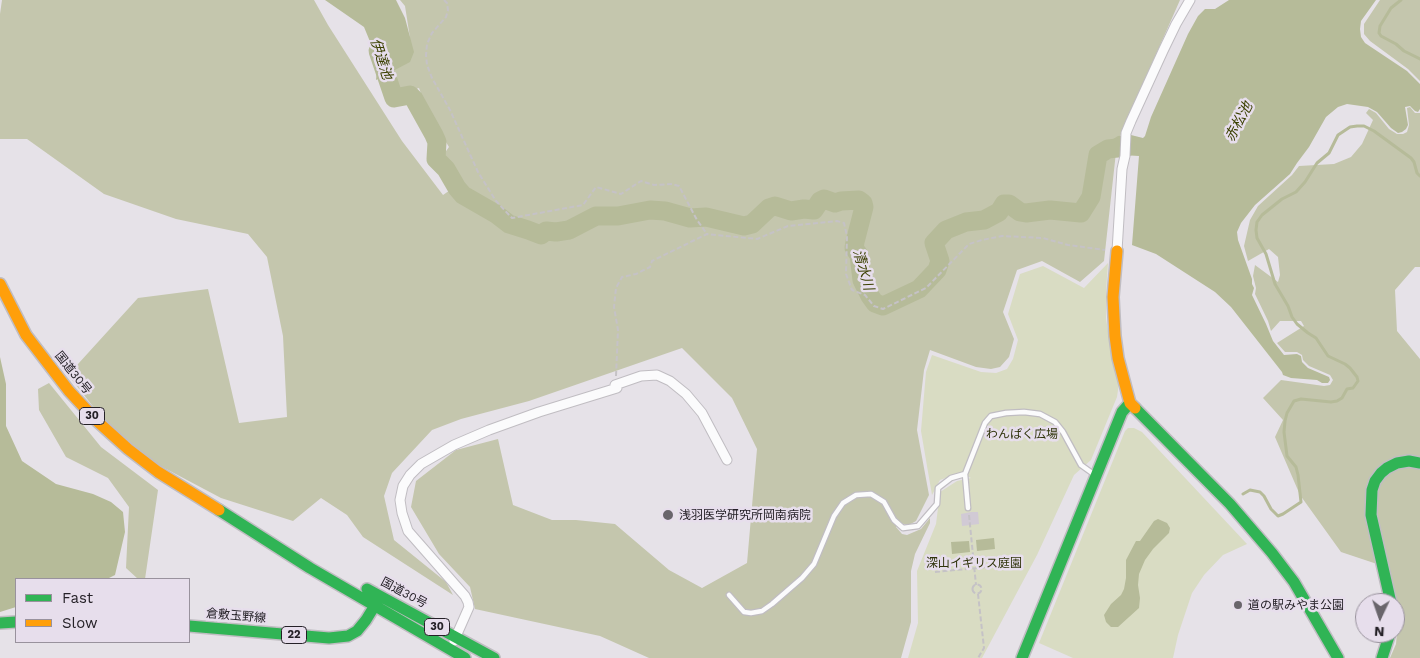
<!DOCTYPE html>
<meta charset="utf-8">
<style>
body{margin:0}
#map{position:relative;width:1420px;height:658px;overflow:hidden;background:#e6e2e8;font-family:"Work Sans",sans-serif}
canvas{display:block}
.legend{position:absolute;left:15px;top:578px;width:175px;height:65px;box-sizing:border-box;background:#e7deec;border:1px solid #99929d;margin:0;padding:6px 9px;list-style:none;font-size:15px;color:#252127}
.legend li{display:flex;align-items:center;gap:10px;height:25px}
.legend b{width:25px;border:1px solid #99929d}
.north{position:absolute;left:1355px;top:593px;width:50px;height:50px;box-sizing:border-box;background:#e7deec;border:1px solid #99929d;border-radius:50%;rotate:183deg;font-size:14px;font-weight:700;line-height:20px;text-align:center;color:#252127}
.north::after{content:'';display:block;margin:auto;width:18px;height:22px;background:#69656b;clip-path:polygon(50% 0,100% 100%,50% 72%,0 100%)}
</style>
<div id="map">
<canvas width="1420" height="658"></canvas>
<ul class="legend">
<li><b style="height:6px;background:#30b455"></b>Fast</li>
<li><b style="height:6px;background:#ff9f0a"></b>Slow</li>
</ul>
<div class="north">N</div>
</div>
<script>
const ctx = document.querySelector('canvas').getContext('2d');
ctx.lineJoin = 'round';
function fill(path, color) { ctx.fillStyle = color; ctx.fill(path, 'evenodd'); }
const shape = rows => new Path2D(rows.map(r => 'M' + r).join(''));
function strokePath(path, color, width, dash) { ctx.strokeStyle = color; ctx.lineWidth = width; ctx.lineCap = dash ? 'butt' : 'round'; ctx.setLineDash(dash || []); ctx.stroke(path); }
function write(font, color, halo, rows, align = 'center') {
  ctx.font = font + ' "Work Sans","Noto Sans JP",sans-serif'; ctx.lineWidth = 5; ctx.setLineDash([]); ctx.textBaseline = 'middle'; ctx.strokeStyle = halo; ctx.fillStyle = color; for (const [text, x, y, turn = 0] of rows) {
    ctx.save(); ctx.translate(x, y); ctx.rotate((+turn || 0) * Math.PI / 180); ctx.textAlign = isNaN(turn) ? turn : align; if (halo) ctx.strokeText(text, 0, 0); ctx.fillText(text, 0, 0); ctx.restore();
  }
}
fill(shape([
 [1108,263,1106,291,1106,319,1113,361,1119,383,1117,397,1091,460,1074,475,1037,555,982,658,908,658,918,623,917,571,936,524,940,492,957,481,971,478,960,473,940,480,932,495,921,431,926,372,932,355,981,372,996,373,1007,369,1013,359,1018,340,1008,314,1020,274,1043,266,1084,288],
 [1128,428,1134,428,1142,432,1247,544,1223,555,1204,575,1192,593,1178,635,1173,658,1073,658,1039,643,1125,431]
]), '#d9dcc3');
fill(shape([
 [2,0,314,0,328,25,402,141,443,195,456,186,452,172,441,158,449,147,428,113,419,88,400,94,393,62,410,38,405,6,400,0,1180,0,1117,143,1104,261,1080,282,1042,261,1017,270,1003,312,1014,339,1009,357,1000,367,991,369,976,367,930,350,924,370,917,430,929,495,916,521,909,525,899,523,896,527,902,534,907,535,921,529,930,518,930,523,915,554,911,571,911,622,901,658,649,658,600,636,475,609,470,587,439,554,411,507,416,481,456,450,498,439,513,505,552,520,576,520,615,524,669,570,702,588,747,563,757,449,732,398,682,348,529,401,461,419,432,430,392,473,384,496,394,540,446,582,453,595,363,537,347,515,321,498,293,521,221,498,153,462,103,419,68,375,138,298,208,289,239,423,287,417,283,336,267,257,248,234,176,219,104,194,27,139,0,139,0,14],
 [1380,0,1420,0,1420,81,1408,69,1370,41,1364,34,1364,24],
 [1410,107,1415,113,1420,113,1420,267,1415,267,1395,290,1397,331,1420,359,1420,658,1390,658,1396,644,1398,621,1397,604,1389,568,1341,552,1300,495,1275,437,1283,420,1263,398,1281,380,1324,386,1330,385,1333,380,1330,375,1309,366,1303,360,1302,355,1297,352,1285,352,1277,343,1304,326,1301,321,1280,321,1271,331,1268,321,1255,294,1256,288,1253,276,1255,265,1278,282,1280,275,1278,257,1269,249,1248,261,1244,246,1250,220,1258,206,1292,175,1299,166,1334,164,1351,157,1362,144,1373,120,1366,113,1369,109,1376,113,1389,129,1397,134,1403,134,1407,132,1409,125,1407,108],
 [49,383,101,447,158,490,145,579,138,579,126,568,129,507,108,478,66,457,39,410,38,389]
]), '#c4c6ad');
fill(shape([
 [325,0,396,0,405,18,414,52,410,62,376,80,378,61,364,27],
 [1229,0,1376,0,1361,21,1360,29,1361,37,1365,43,1407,71,1420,84,1420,109,1418,112,1415,111,1410,106,1405,107,1408,125,1406,129,1402,132,1398,133,1391,128,1377,112,1368,107,1347,104,1338,107,1326,117,1309,147,1297,163,1290,174,1255,205,1241,223,1237,232,1238,240,1252,279,1252,284,1254,288,1252,295,1266,324,1273,341,1284,355,1297,354,1301,356,1302,362,1308,368,1329,377,1330,380,1328,383,1322,383,1317,380,1291,378,1283,375,1282,372,1231,307,1215,292,1156,254,1132,245,1139,156,1105,154,1100,149,1106,146,1110,141,1118,136,1131,135,1143,138,1145,136,1151,117,1188,34,1198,16,1205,9,1215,9],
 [0,357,6,384,6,426,22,461,56,484,93,494,111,502,123,512,125,532,115,575,107,579,16,579,16,607,0,612],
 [1158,519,1167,523,1170,528,1169,533,1153,549,1145,560,1139,574,1138,585,1140,598,1139,608,1118,627,1111,627,1106,622,1104,615,1111,604,1121,595,1124,589,1126,578,1126,560,1136,541,1140,541,1154,521],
 [994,538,995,549,977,551,976,540],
 [969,541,970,552,952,554,951,542]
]), '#b6bb99');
strokePath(shape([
 [1401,0,1391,8,1380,26,1379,33,1381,36,1396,44,1404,51,1420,59],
 [1243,494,1250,490,1260,492,1264,496,1271,509,1278,516,1283,514,1301,502,1298,475,1296,467,1287,456,1284,432,1285,421,1287,413,1294,401,1301,399,1331,402,1337,401,1342,398,1347,389,1353,388,1358,381,1357,377,1350,368,1345,364,1328,356,1316,338,1308,333,1297,324,1292,317,1288,306,1275,284,1266,254,1257,238,1256,230,1257,222,1262,215,1282,199,1296,192,1305,182,1317,163,1329,153,1338,135,1350,127,1357,126,1364,126,1374,131,1411,158,1414,162,1417,173,1420,176]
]), '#b6bb99', 3);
strokePath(shape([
 [378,51,394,98,410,95,414,99,434,135,437,142,436,159,446,169,457,188,463,195,496,214,509,224,528,230,541,235,546,231,556,232,569,230,596,216,618,216,650,210,665,211,690,218,706,217,744,226,752,224,769,208,775,206,791,211,804,209,814,210,820,201,824,199,835,203,841,201,859,200,863,203,864,207,855,242,854,248,859,255,862,280,870,296,875,303,883,306,919,289,937,270,940,261,934,243,946,230,966,222,984,220,999,212,1004,204,1009,204,1020,212,1026,213,1050,210,1081,213,1091,197,1098,155,1108,149,1127,147]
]), '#b6bb99', 19);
fill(shape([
 [971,512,978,512,979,524,962,526,961,514]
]), '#d1cad5');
const lane = shape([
 [965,474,968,508],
 [729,595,744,612,751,613,762,611,772,604,802,578,814,564,834,516,843,503,856,495,871,494,884,502,894,520,903,528,918,526,937,504,938,488,951,478,965,474,985,423,991,416,1006,413,1024,412,1040,414,1055,422,1063,432,1081,465,1095,475]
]);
const street = shape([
 [1117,251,1122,169,1125,156,1126,133,1131,121,1163,51,1176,24,1190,0],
 [454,641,469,607,468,602,465,596,408,531,402,513,400,500,403,486,410,475,421,464,454,445,489,430,539,412,617,388,615,385,641,376,657,375,670,381,686,394,702,413,727,460]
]);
const fast = shape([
 [1135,408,1230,504,1272,553,1294,582,1338,658],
 [219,510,310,568,465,658],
 [367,589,494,658],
 [1391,603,1371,515,1372,490,1375,481,1381,473,1387,468,1397,463,1409,461,1420,463],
 [0,623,16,622],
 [189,626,329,638,348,636,357,631,366,620,380,597],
 [1022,658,1122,412,1130,403],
 [1382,658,1390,633]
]);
const slow = shape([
 [1117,251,1113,297,1115,336,1118,358,1130,403,1135,408],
 [0,284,26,335,69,391,97,421,128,449,158,472,219,510]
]);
strokePath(lane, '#c0bdc2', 7);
strokePath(street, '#c0bdc2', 11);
strokePath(fast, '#c0bdc2', 14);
strokePath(slow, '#c0bdc2', 14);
strokePath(shape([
 [444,0,447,3,448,10,446,17,432,33,427,44,426,55,427,65,432,78,450,110,478,172,496,201,512,218,583,205,596,187,621,194,641,181,654,185,672,184,679,186,697,220,707,234],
 [616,376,618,330,614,307,616,288,622,277,636,274,650,267,652,261,707,234,757,239,788,226,837,221,844,223,847,236,846,274,852,290,865,295,874,306,883,309,926,288,969,244,982,240,1002,236,1043,238,1068,245,1105,250],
 [969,515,976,585],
 [935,572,1019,564],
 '972.5 589a4.5 4.5 0 1 1 9 0a4.5 4.5 0 1 1-9 0Z',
 [978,594,984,648,978,658]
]), '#c5c2c6', 2, [5, 2.5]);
strokePath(lane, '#fbfbfc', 4.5);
strokePath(street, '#fbfbfc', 9);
strokePath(fast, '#30b455', 11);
strokePath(slow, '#ff9f0a', 11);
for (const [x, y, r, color] of [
 [668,515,6,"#69656b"],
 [1238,605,5,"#69656b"]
]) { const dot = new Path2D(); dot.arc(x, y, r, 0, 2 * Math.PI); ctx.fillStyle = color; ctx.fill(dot); strokePath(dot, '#e7deec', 2); }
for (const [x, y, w] of [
 [92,416,25],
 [437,627,25],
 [294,635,25]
]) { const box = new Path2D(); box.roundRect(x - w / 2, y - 8.5, w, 17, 4); ctx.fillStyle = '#e7deec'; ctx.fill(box); strokePath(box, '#252127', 1); }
write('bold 11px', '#252127', null, [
 ["30",92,416],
 ["30",437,627],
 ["22",294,635]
]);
write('12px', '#252127', '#e7deec', [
 ["国道30号",73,373,51],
 ["国道30号",404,593,28],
 ["倉敷玉野線",236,616,5]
]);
write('12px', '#30340b', '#e7deec', [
 ["わんぱく広場",1022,434],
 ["深山イギリス庭園",974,563]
]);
write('12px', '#252127', '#e7deec', [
 ["浅羽医学研究所岡南病院",679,515],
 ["道の駅みやま公園",1248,605]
], 'left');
write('italic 14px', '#3b4001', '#e7deec', [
 ["伊達池",381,59,72],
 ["赤松池",1239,122,-62],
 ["清水川",863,270,74]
]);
</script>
